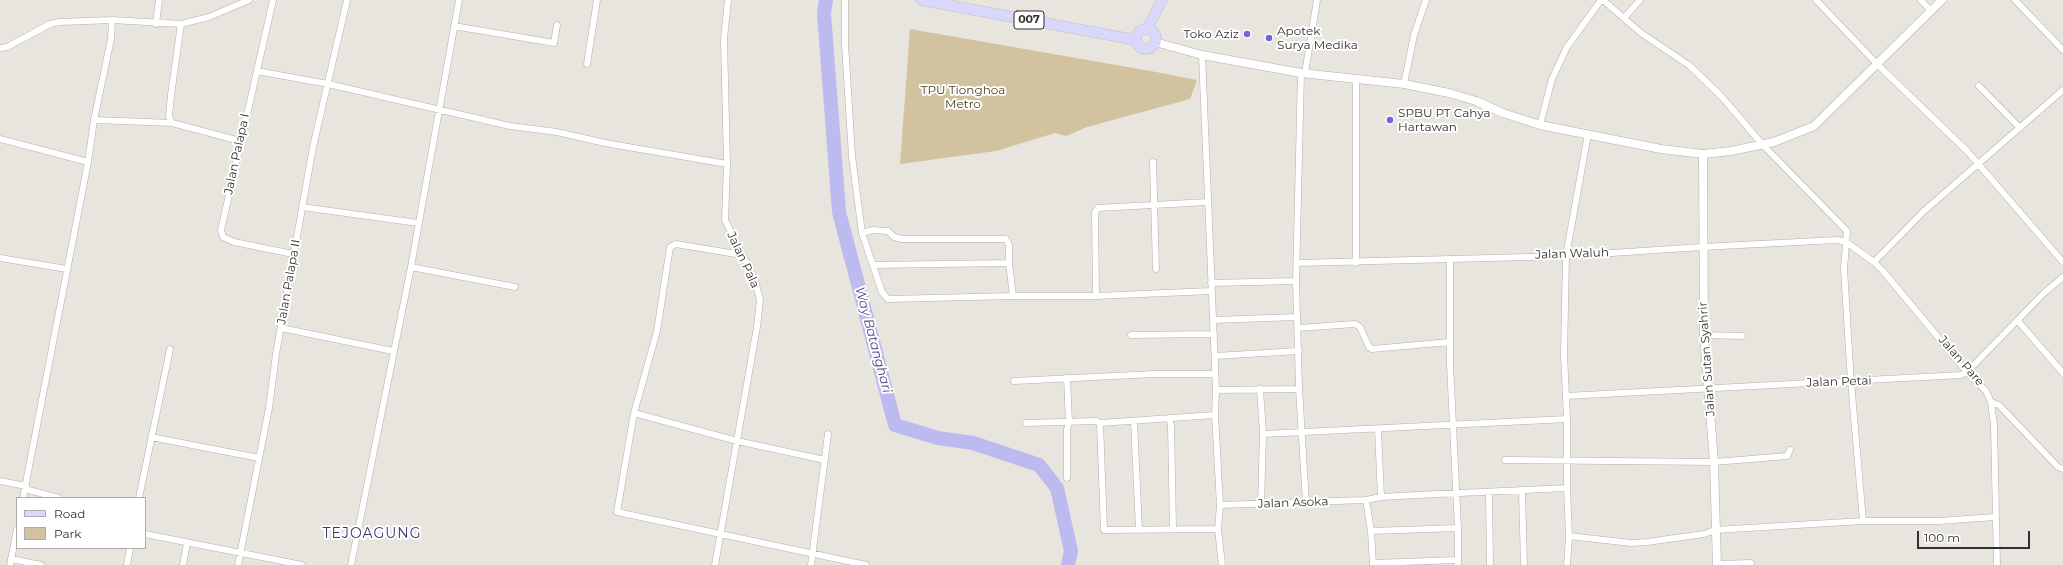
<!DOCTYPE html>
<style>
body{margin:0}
#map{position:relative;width:2063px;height:565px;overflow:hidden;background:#e8e4de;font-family:Montserrat,sans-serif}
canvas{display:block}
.legend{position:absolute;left:16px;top:497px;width:130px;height:52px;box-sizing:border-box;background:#fff;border:1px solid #adacab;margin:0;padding:5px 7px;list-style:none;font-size:12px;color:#31302e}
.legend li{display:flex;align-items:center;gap:8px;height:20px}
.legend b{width:20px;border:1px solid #adacab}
.scale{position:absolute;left:1917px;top:531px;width:113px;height:18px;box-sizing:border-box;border:2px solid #31302e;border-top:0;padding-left:5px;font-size:12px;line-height:14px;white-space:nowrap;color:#31302e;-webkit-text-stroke:3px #fff;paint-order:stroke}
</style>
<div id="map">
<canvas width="2063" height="565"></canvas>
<ul class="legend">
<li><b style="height:5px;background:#d9d7fb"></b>Road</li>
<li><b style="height:11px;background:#d2c29f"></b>Park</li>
</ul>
<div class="scale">100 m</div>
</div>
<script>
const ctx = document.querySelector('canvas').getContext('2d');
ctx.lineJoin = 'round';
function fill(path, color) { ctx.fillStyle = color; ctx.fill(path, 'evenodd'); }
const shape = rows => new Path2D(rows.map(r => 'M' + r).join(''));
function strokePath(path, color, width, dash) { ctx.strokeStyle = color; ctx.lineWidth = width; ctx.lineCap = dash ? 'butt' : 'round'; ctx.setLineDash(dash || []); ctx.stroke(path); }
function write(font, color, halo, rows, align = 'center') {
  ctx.font = font + ' Montserrat,sans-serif'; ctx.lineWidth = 4; ctx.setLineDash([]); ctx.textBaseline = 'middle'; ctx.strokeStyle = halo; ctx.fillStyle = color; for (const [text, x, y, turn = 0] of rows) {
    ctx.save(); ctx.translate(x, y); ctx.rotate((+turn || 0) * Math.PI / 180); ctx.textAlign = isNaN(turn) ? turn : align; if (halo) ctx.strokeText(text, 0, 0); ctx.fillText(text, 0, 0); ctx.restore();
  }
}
fill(shape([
 [910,29,1156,72,1197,80,1190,99,1087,127,1066,136,1055,133,996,151,900,164]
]), '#d2c29f');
strokePath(shape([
 [826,0,824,13,839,212,895,425,938,438,973,443,1039,465,1057,488,1071,551,1068,565]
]), '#bcbaee', 14);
const minor = shape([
 [273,0,221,230,223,237,234,242,293,254],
 [845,0,845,44,852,156,862,233,882,292,888,299,1013,296],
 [1603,0,1641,33,1690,66,1722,97,1762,144,1847,231,1844,269,1851,382,1863,521],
 [1816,0,1877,64,1967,151,2063,262],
 [1921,0,1931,11],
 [2015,0,2063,50],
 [1624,18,1640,0],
 [156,24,159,0],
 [454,26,554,43,557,25],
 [0,48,7,47,50,24,60,22,112,20],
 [1202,55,1216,390,1215,415,1220,505,1218,529,1222,565],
 [587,64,597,0],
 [257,71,328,84,510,126,557,132,605,143,727,164],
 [1301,73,1296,281,1299,389,1306,502],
 [1305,73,1317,0],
 [1356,79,1356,263],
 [1404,84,1414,35,1426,0],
 [1979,86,2020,128],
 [94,120,172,123,240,141],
 [172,123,169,116,171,95,181,24],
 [1540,125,1552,79,1567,47,1601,0],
 [0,139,88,162],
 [1153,162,1156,269],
 [302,207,418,223],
 [862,233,873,230,888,231,894,237,902,239,1006,239,1009,245,1009,263,1013,296,1096,296,1211,291],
 [742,255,676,244,670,247,657,331,634,413,617,512,866,565],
 [0,258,67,269],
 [1450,259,1450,364,1458,528,1458,565],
 [1874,262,1924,211,2063,90],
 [1297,263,1566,256,1702,247,1837,240,1846,242,1874,262,1883,271,1967,372,1986,391,1991,402,1994,425,1997,565],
 [873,265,1009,263],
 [411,267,515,287],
 [1211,283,1296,281],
 [1096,296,1095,212,1098,208,1208,202],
 [1213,320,1297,317],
 [2018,321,2063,373],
 [281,328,393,351],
 [1298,328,1355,324,1360,327,1369,347,1372,349,1450,342],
 [1131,335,1214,334],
 [1704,335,1742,336],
 [1215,356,1299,351],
 [1067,378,1069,422,1067,429,1067,478],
 [1014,381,1154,374,1215,374],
 [1260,389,1263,434,1261,505],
 [1216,390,1299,389],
 [1566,396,1961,375,1967,372,2044,293,2063,277],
 [1991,402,1999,405,2058,467,2063,469],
 [634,413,737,441,825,460],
 [1169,418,1171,425,1173,529],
 [1134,421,1139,530],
 [1026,423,1096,421,1100,423,1215,415],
 [1100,423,1104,530,1218,529],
 [1378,429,1381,497],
 [1263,434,1567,419],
 [151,437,259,458],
 [1505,460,1714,462,1787,456,1790,450],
 [0,481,26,486],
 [25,489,59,498],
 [1522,491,1524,565],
 [1489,492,1490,565],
 [23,498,88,162,94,120,111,39,112,20,181,24,209,17,249,0],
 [139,498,170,349],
 [1366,500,1371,531,1373,565],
 [1220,505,1366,500,1381,497,1417,495,1567,488,1567,419,1564,354,1566,256,1588,134],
 [1371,531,1458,528],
 [145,534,302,565],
 [1569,536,1631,543,1647,542,1704,534,1715,530,1863,521,1939,521,1995,517],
 [11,559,41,565],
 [1373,563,1458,560],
 [1717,564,1751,563],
 [10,565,17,529],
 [127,565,130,548],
 [183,565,187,543],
 [238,565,269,408,276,354,313,147,347,0],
 [351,565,411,267,459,0],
 [715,565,757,327,760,300,755,280,725,220,727,164,724,39,728,0],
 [811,565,828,434],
 [1567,565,1569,536,1567,488]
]);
const tertiary = shape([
 [1155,42,1202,55,1301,73,1404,84,1449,93,1476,101,1503,113,1540,125,1661,149,1703,154,1731,151,1774,142,1814,126,1942,0],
 [1703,154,1704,335,1714,462,1717,565]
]);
const primary = shape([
 [921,0,1136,40],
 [1147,29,1162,0],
 '1136 39a10 10 0 1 1 20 0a10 10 0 1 1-20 0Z'
]);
strokePath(minor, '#b3b0a9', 7);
strokePath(tertiary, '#b3b0a9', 9);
strokePath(primary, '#c1c1c0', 11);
strokePath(minor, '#fff', 6);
strokePath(tertiary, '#fff', 8);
strokePath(primary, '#d9d7fb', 10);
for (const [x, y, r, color] of [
 [1247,34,4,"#7562dc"],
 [1269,38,4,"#7562dc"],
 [1390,120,4,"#7562dc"]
]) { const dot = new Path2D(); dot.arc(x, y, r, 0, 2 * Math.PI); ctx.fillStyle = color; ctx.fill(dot); strokePath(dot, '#fff', 1.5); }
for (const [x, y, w] of [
 [1029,20,30]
]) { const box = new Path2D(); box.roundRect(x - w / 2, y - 9, w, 18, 3); ctx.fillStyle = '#fff'; ctx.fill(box); strokePath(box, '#31302e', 1); }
write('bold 11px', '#31302e', null, [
 ["007",1029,20]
]);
write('12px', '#31302e', '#fff', [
 ["Apotek",1277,31],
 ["Surya Medika",1277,45],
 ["Toko Aziz",1239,34,"right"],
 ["SPBU PT Cahya",1398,113],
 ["Hartawan",1398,127]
], 'left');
write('12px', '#503f16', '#fff', [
 ["TPU Tionghoa",963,90],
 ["Metro",963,104]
]);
write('12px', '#31302e', '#fff', [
 ["Jalan Palapa I",237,154,-78],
 ["Jalan Waluh",1572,254,-2],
 ["Jalan Pala",743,260,65],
 ["Jalan Palapa II",289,282,-80],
 ["Jalan Sutan Syahrir",1707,359,-94],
 ["Jalan Pare",1961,361,49],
 ["Jalan Petai",1839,382,-2],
 ["Jalan Asoka",1293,503,-2]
]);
write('italic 13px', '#4c4484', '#fff', [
 ["Way Batanghari",873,340,75]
]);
ctx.letterSpacing = '1px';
write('14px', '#403875', '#fff', [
 ["TEJOAGUNG",372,534]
]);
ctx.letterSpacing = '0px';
</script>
